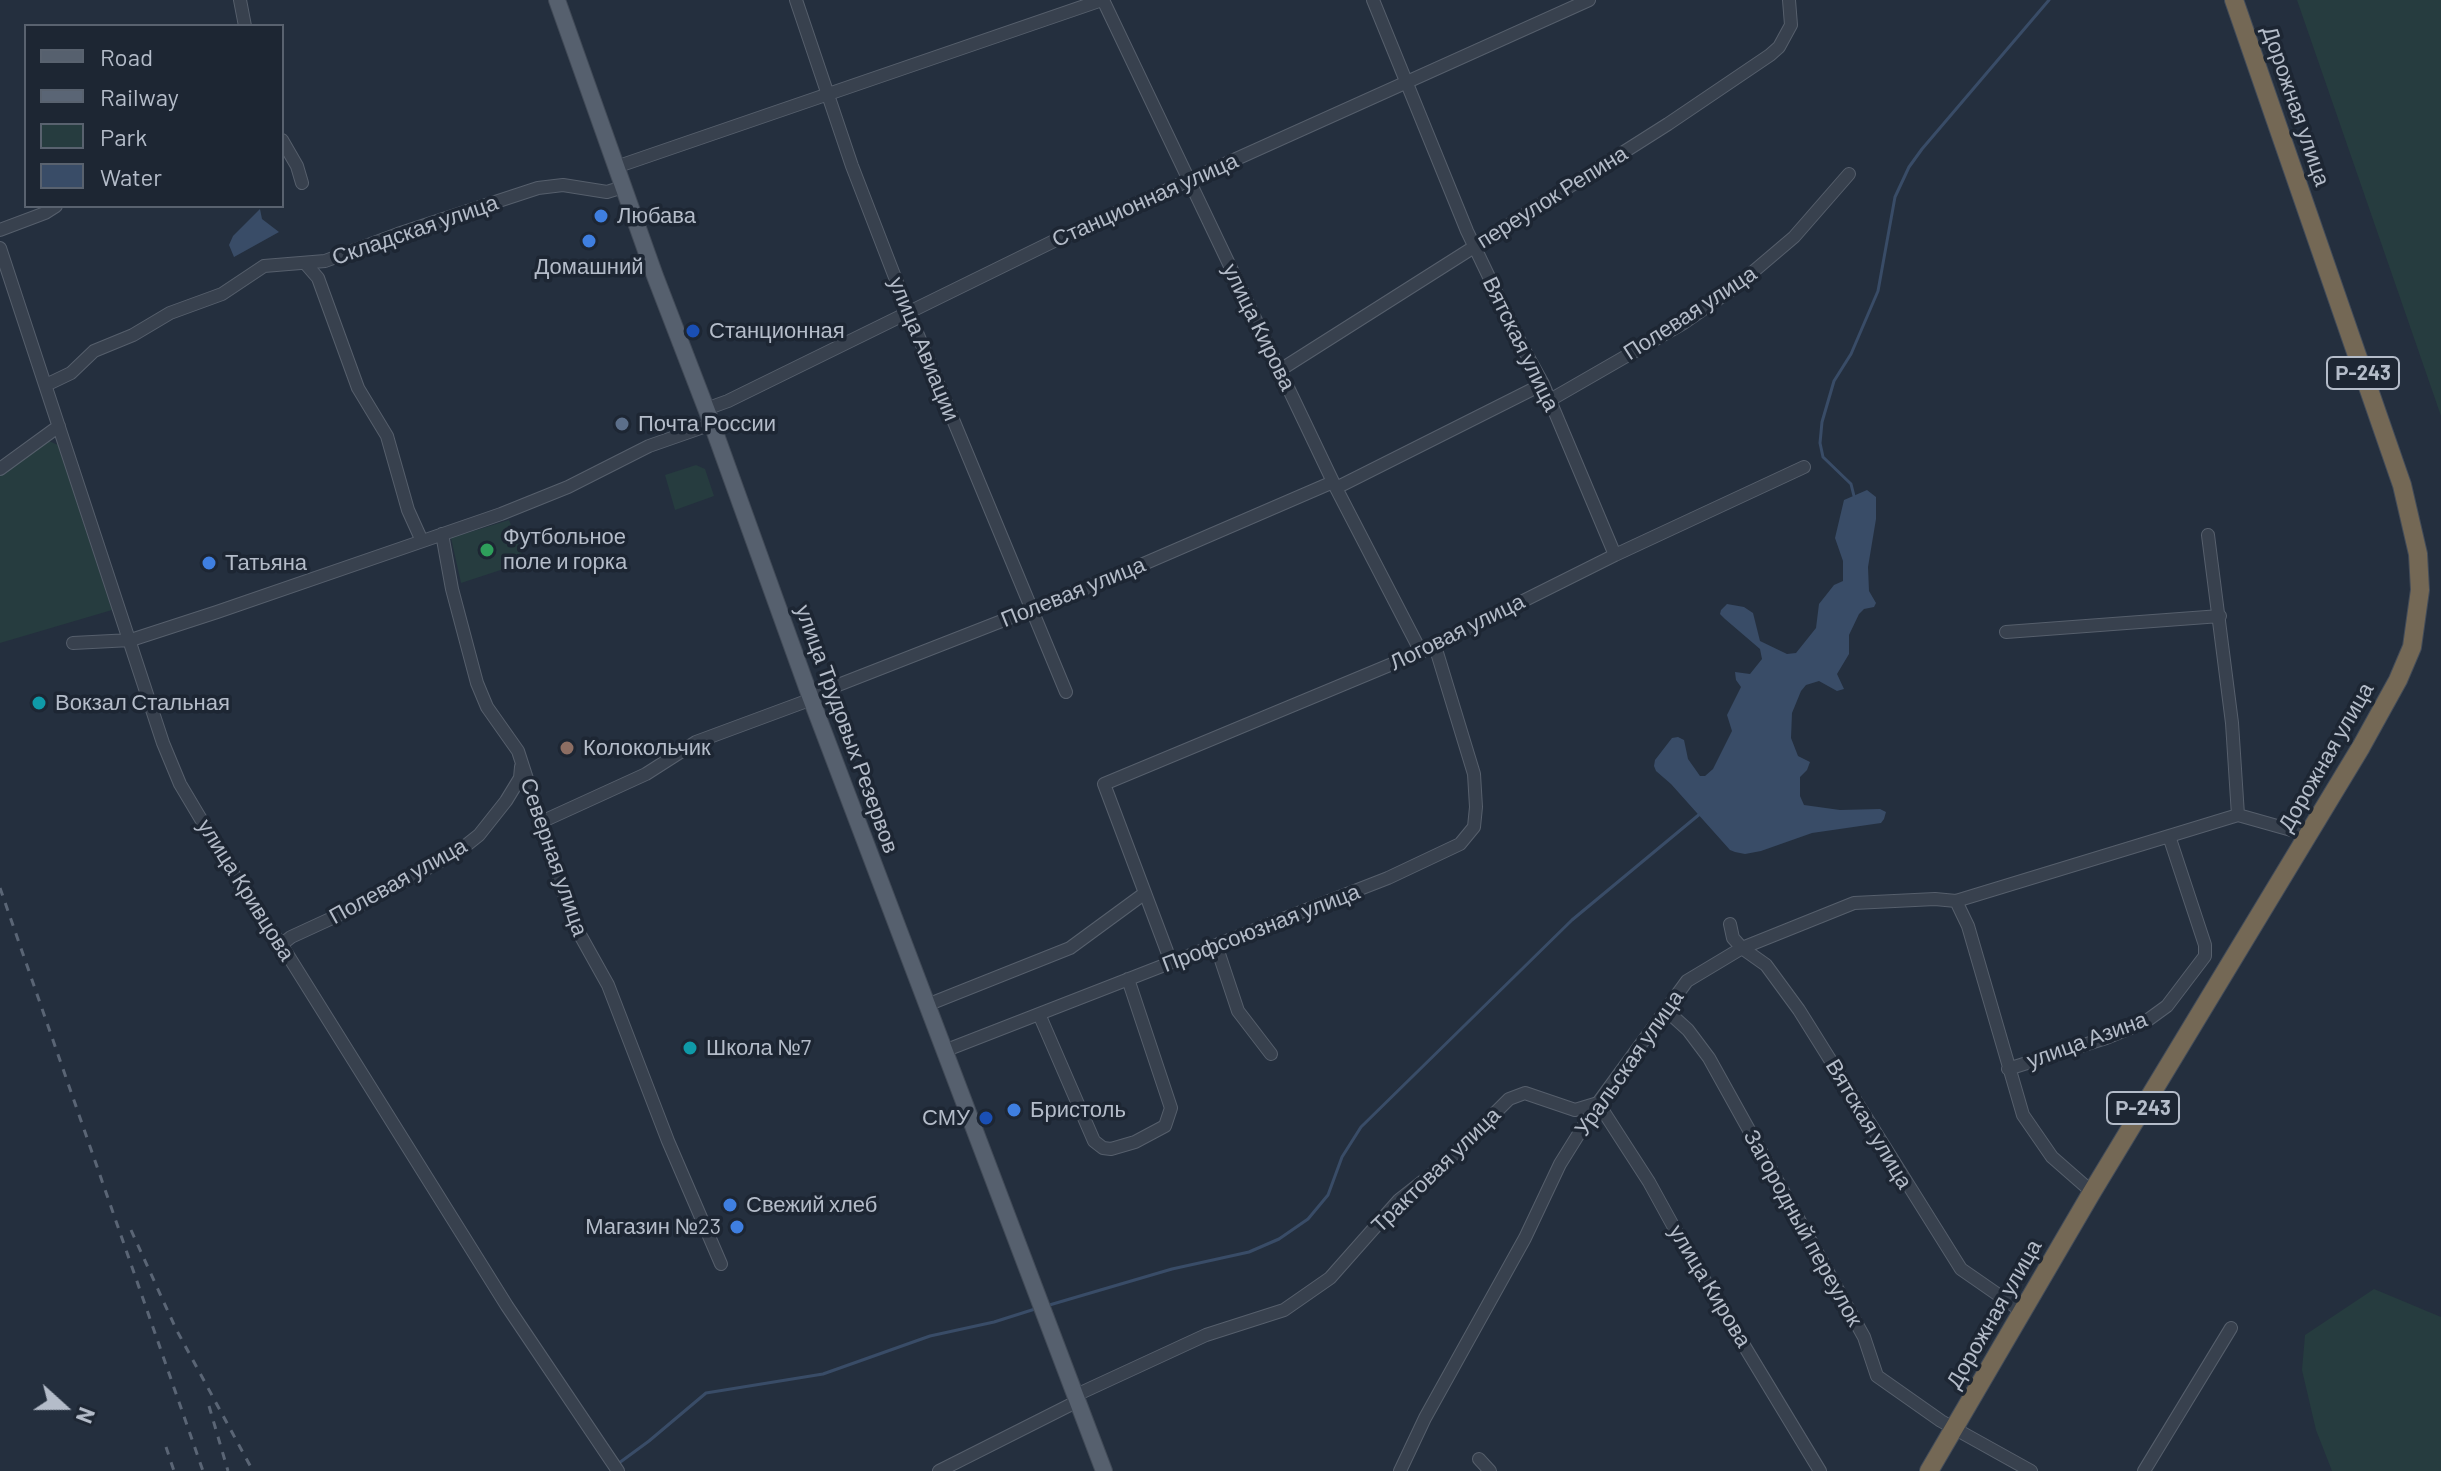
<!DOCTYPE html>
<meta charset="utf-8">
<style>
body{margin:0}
#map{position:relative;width:2441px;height:1471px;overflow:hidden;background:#242f3e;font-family:Barlow,sans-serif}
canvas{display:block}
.legend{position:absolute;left:24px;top:24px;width:260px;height:184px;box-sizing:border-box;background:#1d2633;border:2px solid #59626f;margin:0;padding:10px 14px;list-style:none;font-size:24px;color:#b4bcc9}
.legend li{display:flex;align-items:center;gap:16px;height:40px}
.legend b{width:40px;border:2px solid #59626f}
.north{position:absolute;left:24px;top:1367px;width:80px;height:80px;-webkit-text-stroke:6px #1d2633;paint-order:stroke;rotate:111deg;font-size:22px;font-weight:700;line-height:32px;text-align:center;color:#b4bcc9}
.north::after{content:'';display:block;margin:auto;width:28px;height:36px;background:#b4bcc9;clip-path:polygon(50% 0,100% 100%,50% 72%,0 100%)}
</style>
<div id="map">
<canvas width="2441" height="1471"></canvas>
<ul class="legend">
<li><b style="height:10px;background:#56606e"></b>Road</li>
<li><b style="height:10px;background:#5a6575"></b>Railway</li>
<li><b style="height:22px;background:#263c3f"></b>Park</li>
<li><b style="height:22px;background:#394c67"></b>Water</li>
</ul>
<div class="north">N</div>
</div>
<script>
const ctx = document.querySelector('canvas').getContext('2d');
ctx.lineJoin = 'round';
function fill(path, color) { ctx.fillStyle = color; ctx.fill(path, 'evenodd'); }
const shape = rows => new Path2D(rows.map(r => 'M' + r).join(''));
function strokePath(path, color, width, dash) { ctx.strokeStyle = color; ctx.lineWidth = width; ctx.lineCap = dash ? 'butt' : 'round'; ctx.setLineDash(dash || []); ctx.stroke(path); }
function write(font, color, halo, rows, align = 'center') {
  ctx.font = font + ' Barlow,sans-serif'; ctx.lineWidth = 7; ctx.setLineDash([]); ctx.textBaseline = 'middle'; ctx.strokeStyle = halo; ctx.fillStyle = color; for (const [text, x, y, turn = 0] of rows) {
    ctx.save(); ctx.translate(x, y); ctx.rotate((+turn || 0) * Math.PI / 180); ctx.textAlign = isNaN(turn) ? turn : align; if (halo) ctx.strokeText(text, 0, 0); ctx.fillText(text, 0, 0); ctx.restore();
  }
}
fill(shape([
 [2297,0,2441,0,2441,416],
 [49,441,58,445,112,610,0,643,0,474],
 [696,465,705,469,714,496,675,510,665,475],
 [509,520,525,562,461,583,451,538],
 [2374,1289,2441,1317,2441,1471,2332,1471,2316,1430,2302,1370,2305,1335]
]), '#263c3f');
fill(shape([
 [260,209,262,219,279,232,234,257,229,245,233,236],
 [1867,490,1876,497,1876,519,1868,567,1869,591,1876,603,1874,607,1864,609,1859,614,1849,635,1849,654,1837,674,1844,689,1837,691,1819,681,1806,685,1801,691,1792,713,1791,738,1798,756,1810,762,1807,770,1800,777,1800,796,1804,805,1840,810,1880,809,1886,812,1884,819,1881,823,1812,833,1761,851,1745,854,1735,852,1730,850,1671,784,1656,771,1654,766,1655,760,1672,738,1678,737,1684,740,1688,759,1700,776,1705,776,1713,769,1732,731,1727,715,1741,687,1736,680,1735,672,1750,674,1762,659,1760,649,1725,619,1720,614,1721,610,1727,604,1744,607,1753,613,1760,641,1787,654,1796,653,1816,628,1819,604,1834,585,1843,581,1843,561,1835,538,1844,500]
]), '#394c67');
strokePath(shape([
 [1854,496,1851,484,1823,457,1820,443,1822,422,1834,381,1851,354,1878,291,1895,197,1909,167,1922,149,2049,0],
 [1046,1306,1172,1269,1249,1252,1279,1239,1308,1219,1328,1195,1342,1157,1361,1127,1572,920,1701,813],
 [619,1463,649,1441,706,1393,823,1374,930,1336,994,1322,1035,1309]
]), '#394c67', 3);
const minor = shape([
 [240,0,245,26],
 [796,0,852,166,908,311,1066,692],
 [1103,0,1335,486,1421,652],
 [1373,0,1467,231,1522,346,1543,384,1615,555],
 [282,140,297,166,302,183],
 [616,167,1102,0],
 [0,230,45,213,56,206],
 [0,248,163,743,180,784,240,885,284,949,507,1306,618,1471],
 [305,263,318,278,358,388,387,436,408,510,422,541],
 [1280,370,1668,124,1770,55,1779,47,1791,25,1789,0],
 [46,385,71,373,94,351,133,335,170,313,222,294,264,266,325,261,398,234,538,188,563,185,607,192,623,187],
 [1550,400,1682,324,1734,288,1794,237,1849,174],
 [706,409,728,401,1054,241,1589,0],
 [0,469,59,426],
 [1336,488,1543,384],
 [442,534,452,589,477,683,487,707,518,751,574,924,608,985,668,1141,721,1264],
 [2208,535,2232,723,2238,815],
 [2006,632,2220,616],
 [73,643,131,640,217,612,501,514,568,487,649,446,712,424],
 [810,696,1104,581,1333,482],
 [541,822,646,774,696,742,812,699],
 [1956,901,1968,926,2023,1115,2052,1157,2092,1192],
 [1730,924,1733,938,1742,948,1766,965,1799,1010,1961,1269,2023,1312],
 [281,945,291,937,354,908,459,851,479,835,506,801,520,778,521,767],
 [1216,945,1238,1011,1271,1054],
 [1171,962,1104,784,1421,652,1615,555,1804,467],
 [927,1005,1070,948,1145,893],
 [1666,1010,1688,1030,1709,1058,1864,1337,1877,1376,1941,1421,2031,1471],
 [1039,1014,1094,1141,1103,1148,1111,1149,1135,1142,1165,1126,1171,1108,1128,979],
 [944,1051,1388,878,1460,844,1474,827,1476,807,1474,774,1435,646],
 [2008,1069,2106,1038,2145,1022,2167,1006,2205,956,2205,945,2169,836],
 [1074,1396,1206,1335,1284,1310,1330,1278,1399,1200,1441,1167,1509,1099,1525,1093,1575,1110,1598,1103,1649,1182,1688,1253,1820,1471],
 [1479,1459,1490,1471],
 [939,1471,1076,1402],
 [1400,1471,1425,1418,1525,1238,1560,1164,1598,1103,1687,981,1742,948,1854,903,1935,899,1956,901,2238,815,2309,835],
 [2144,1471,2231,1328]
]);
const major = shape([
 [557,0,655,276,712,424,810,696,1104,1471]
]);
const highway = shape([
 [1929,1471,2092,1192,2361,747,2398,680,2412,647,2420,590,2418,554,2402,485,2234,0]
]);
strokePath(minor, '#565f6c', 14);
strokePath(major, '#414a57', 18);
strokePath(highway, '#434c59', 20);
strokePath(minor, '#38414e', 12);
strokePath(major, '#56606e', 16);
strokePath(highway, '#746855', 18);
strokePath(shape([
 [0,888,203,1471],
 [131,1230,176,1329,253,1471],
 [209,1406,228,1471],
 [166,1447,174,1471]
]), '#5a6575', 3, [8, 8]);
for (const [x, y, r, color] of [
 [601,216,8,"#3f7fe0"],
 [589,241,8,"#3f7fe0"],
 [693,331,8,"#1a4fb4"],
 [622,424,8,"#5c6f8a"],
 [487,550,8,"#2e9e5b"],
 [209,563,8,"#3f7fe0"],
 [39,703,8,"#0f9aa8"],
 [567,748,8,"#8d6e63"],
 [690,1048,8,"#0f9aa8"],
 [1014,1110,8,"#3f7fe0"],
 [986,1118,8,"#1a4fb4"],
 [730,1205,8,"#3f7fe0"],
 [737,1227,8,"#3f7fe0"]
]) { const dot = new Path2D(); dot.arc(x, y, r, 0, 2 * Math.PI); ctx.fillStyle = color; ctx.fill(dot); strokePath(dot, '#1d2633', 3); }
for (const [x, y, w] of [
 [2363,373,72],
 [2143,1108,72]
]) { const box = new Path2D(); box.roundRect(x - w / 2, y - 16, w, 32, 6); ctx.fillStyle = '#1d2633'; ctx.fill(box); strokePath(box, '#b4bcc9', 2); }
write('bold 20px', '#b4bcc9', null, [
 ["Р-243",2363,373],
 ["Р-243",2143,1108]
]);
write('22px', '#b4bcc9', '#1d2633', [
 ["Дорожная улица",2296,106,71],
 ["переулок Репина",1552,197,-32],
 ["Станционная улица",1145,200,-24],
 ["Складская улица",415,230,-19],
 ["Полевая улица",1690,313,-33],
 ["улица Кирова",1259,327,64],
 ["Вятская улица",1521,344,64],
 ["улица Авиации",924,349,68],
 ["Полевая улица",1073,592,-22],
 ["Логовая улица",1457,632,-26],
 ["улица Трудовых Резервов",847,729,70],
 ["Дорожная улица",2326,757,-60],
 ["Северная улица",554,857,71],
 ["Полевая улица",398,881,-29],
 ["улица Кривцова",246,890,58],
 ["Профсоюзная улица",1261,928,-21],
 ["улица Азина",2087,1040,-20],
 ["Уральская улица",1629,1063,-55],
 ["Вятская улица",1869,1124,59],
 ["Трактовая улица",1436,1170,-44],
 ["Загородный переулок",1803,1228,61],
 ["улица Кирова",1710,1286,59],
 ["Дорожная улица",1994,1314,-60]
]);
write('22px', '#b4bcc9', '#1d2633', [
 ["Любава",617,216],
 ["Домашний",589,267,"center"],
 ["Станционная",709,331],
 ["Почта России",638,424],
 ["Футбольное",503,537],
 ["поле и горка",503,562],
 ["Татьяна",225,563],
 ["Вокзал Стальная",55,703],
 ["Колокольчик",583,748],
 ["Школа №7",706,1048],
 ["Бристоль",1030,1110],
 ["СМУ",970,1118,"right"],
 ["Свежий хлеб",746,1205],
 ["Магазин №23",721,1227,"right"]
], 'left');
</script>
